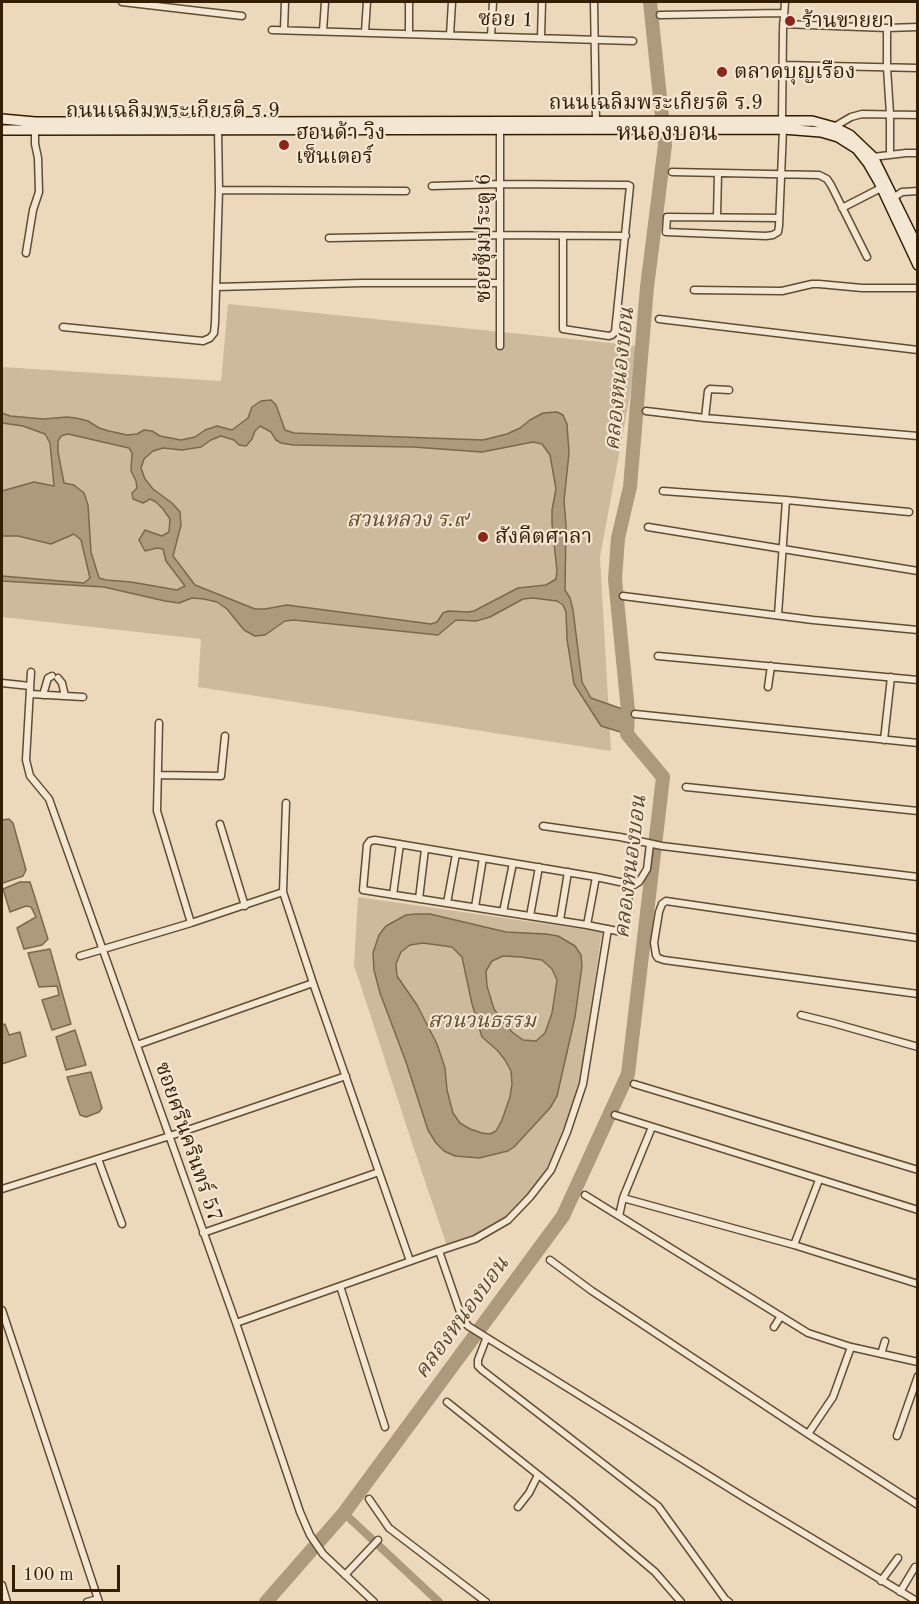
<!DOCTYPE html>
<meta charset="utf-8">
<style>
body{margin:0}
#map{position:relative;width:919px;height:1604px;overflow:hidden;background:#ecd9bb;font-family:"Old Standard TT",serif}
canvas{display:block}
.frame{position:absolute;inset:0;border:3px solid #331e00;pointer-events:none}
.scale{position:absolute;left:12px;top:1565px;width:108px;height:27px;box-sizing:border-box;border:3px solid #331e00;border-top:0;padding-left:8px;font-size:18px;line-height:21px;white-space:nowrap;color:#331e00;-webkit-text-stroke:4px #f3e6d3;paint-order:stroke}
</style>
<div id="map">
<canvas width="919" height="1604"></canvas>
<div class="frame"></div>
<div class="scale">100 m</div>
</div>
<script>
const ctx = document.querySelector('canvas').getContext('2d');
ctx.lineJoin = 'round';
function fill(path, color) { ctx.fillStyle = color; ctx.fill(path, 'evenodd'); }
const shape = rows => new Path2D(rows.map(r => 'M' + r).join(''));
function strokePath(path, color, width, dash) { ctx.strokeStyle = color; ctx.lineWidth = width; ctx.lineCap = dash ? 'butt' : 'round'; ctx.setLineDash(dash || []); ctx.stroke(path); }
function write(font, color, halo, rows, align = 'center') {
  ctx.font = font + ' "Old Standard TT","Noto Serif Thai",serif'; ctx.lineWidth = 4.5; ctx.setLineDash([]); ctx.textBaseline = 'middle'; ctx.strokeStyle = halo; ctx.fillStyle = color; for (const [text, x, y, turn = 0] of rows) {
    ctx.save(); ctx.translate(x, y); ctx.rotate((+turn || 0) * Math.PI / 180); ctx.textAlign = isNaN(turn) ? turn : align; if (halo) ctx.strokeText(text, 0, 0); ctx.fillText(text, 0, 0); ctx.restore();
  }
}
fill(shape([
 [228,304,639,346,600,557,611,751,198,687,201,639,2,617,2,367,221,381],
 [358,897,602,932,579,1084,564,1130,547,1168,528,1195,506,1218,475,1236,447,1246,411,1140,354,965]
]), '#cdb99b');
const water = shape([
 [271,400,276,405,285,430,294,433,483,440,507,434,520,428,530,420,543,413,557,412,563,415,567,424,569,453,564,501,566,525,565,590,570,598,573,610,582,682,591,698,628,711,627,734,601,726,574,684,567,639,566,612,563,605,557,601,533,598,523,599,490,617,476,621,456,620,438,635,294,620,285,621,265,635,255,636,244,630,227,609,217,602,204,599,192,598,179,603,165,601,104,587,2,581,2,576,84,583,90,578,81,540,74,534,51,544,18,536,2,536,2,491,34,482,54,486,50,443,45,434,23,426,2,423,2,413,10,416,43,419,67,417,76,418,88,421,99,428,109,431,127,435,137,434,144,430,152,431,160,436,181,440,195,437,205,430,217,426,232,430,248,418,252,407,261,401,271,400],
 [260,426,271,432,276,440,281,443,293,445,413,447,482,452,533,442,542,444,550,455,556,489,552,510,552,524,557,571,556,579,546,585,518,588,474,611,468,612,448,611,443,613,437,622,431,624,287,605,265,609,255,609,195,585,173,556,181,525,180,512,172,503,153,489,145,479,141,468,144,459,153,451,163,448,182,450,201,447,211,440,221,436,234,440,239,445,246,446,252,439,255,431,260,426],
 [68,434,129,448,132,453,131,471,136,481,137,488,132,493,133,499,143,503,150,499,156,502,163,509,170,519,169,532,162,536,145,530,139,540,145,551,157,548,163,549,166,561,185,586,177,590,131,582,106,580,99,578,91,552,88,505,84,493,74,485,64,483,58,452,58,441,61,436,68,434],
 [9,819,13,823,26,870,23,876,3,883,2,882,2,820,9,819],
 [20,882,30,882,48,939,42,945,24,949,17,928,36,917,31,907,26,906,10,912,3,889,20,882],
 [417,914,430,914,506,932,546,934,558,936,575,946,581,955,582,966,575,1017,557,1096,550,1108,514,1147,508,1151,479,1158,455,1156,444,1151,436,1143,428,1130,406,1062,380,993,374,970,373,953,379,935,386,926,406,915,417,914],
 [423,943,452,947,462,957,472,1004,482,1037,497,1050,505,1060,511,1071,512,1084,510,1097,502,1120,496,1131,490,1134,482,1133,470,1129,460,1123,453,1113,447,1090,445,1068,437,1044,417,1005,397,976,396,964,401,952,410,945,423,943],
 [503,956,521,957,542,960,552,969,557,980,552,1013,545,1033,536,1041,523,1040,512,1032,504,1023,494,1009,487,986,486,971,492,961,503,956],
 [50,949,71,1024,52,1030,42,1000,59,995,57,986,39,987,28,953,50,949],
 [5,1024,9,1035,20,1032,26,1056,2,1064,2,1025,5,1024],
 [75,1030,86,1065,66,1070,56,1037,75,1030],
 [91,1072,102,1108,99,1112,86,1117,80,1115,67,1077,91,1072]
]);
fill(water, '#ad997b');
strokePath(water, '#7c684a', 1.5);
strokePath(shape([
 [344,1513,439,1602]
]), '#ad997b', 8);
strokePath(shape([
 [266,1602,344,1513,563,1216,628,1074,663,777,627,734,628,711,615,579,618,538,630,487,647,287,665,145,650,2]
]), '#ad997b', 14);
const street = shape([
 [122,2,242,16],
 [594,2,596,122],
 [660,15,783,13],
 [783,24,887,28,918,27],
 [887,28,887,68,890,114,890,154],
 [272,30,633,41],
 [284,30,285,2],
 [323,31,325,2],
 [365,32,367,2],
 [409,34,409,2],
 [450,35,452,2],
 [491,36,493,2],
 [541,38,542,2],
 [783,65,918,68],
 [782,120,783,30,785,2],
 [834,127,851,117,862,114,918,115],
 [500,130,500,346],
 [873,157,906,153,918,153],
 [672,172,819,175,827,179,831,185,867,257],
 [432,186,500,184,628,185,630,186,615,332,612,335,609,336,563,329,563,237],
 [219,190,406,191],
 [893,198,902,192,918,191],
 [842,208,881,188],
 [717,217,718,173],
 [779,218,667,217,666,232,766,236,773,235,778,232,779,226,783,129],
 [329,238,500,235,626,236],
 [26,253,33,210,39,192,38,158,35,144,35,130],
 [216,287,362,283,500,283],
 [694,290,782,291,812,284,819,284,862,288,918,288],
 [659,319,918,350],
 [63,327,203,341,210,338,214,333,215,323,219,190,218,129],
 [646,411,705,418,918,436],
 [705,418,708,391,710,389,729,390],
 [663,491,786,500,909,512],
 [648,527,918,571],
 [623,596,813,620,918,630],
 [778,615,786,500],
 [658,656,918,680],
 [31,672,26,760,30,776,49,799,236,1323,300,1512,310,1535,323,1554,374,1602],
 [58,678,62,683,65,696],
 [2,683,30,686],
 [768,687,771,666],
 [30,694,83,697],
 [43,695,48,678,52,676],
 [635,714,918,743],
 [159,723,157,811,191,923],
 [884,740,891,677],
 [158,775,221,776,225,736],
 [686,787,918,811],
 [286,803,283,892,313,983,410,1261],
 [220,824,245,906],
 [543,826,620,837,662,846,918,877],
 [630,885,625,926,622,932,587,925,363,890,367,845,370,841,375,840,596,877,634,885,639,882,647,869,650,844],
 [393,895,400,844],
 [419,899,425,849],
 [447,903,456,854],
 [475,907,483,858],
 [503,912,513,863],
 [530,916,539,867],
 [560,920,568,872],
 [587,925,596,877],
 [918,938,666,901,662,904,659,912,654,943,656,955,658,958,664,960,918,994],
 [80,956,191,923,283,892],
 [801,1015,833,1023,918,1047],
 [137,1045,313,983],
 [634,1084,918,1170],
 [615,1115,918,1210],
 [652,1127,623,1198,619,1216,808,1333,851,1347,918,1362],
 [98,1159,122,1224],
 [2,1189,170,1136,346,1076],
 [585,1195,619,1216],
 [623,1198,794,1245,918,1284],
 [203,1233,379,1172],
 [794,1245,819,1180],
 [439,1251,475,1239,508,1220,530,1197,551,1170,567,1132,583,1084,608,929],
 [550,1260,592,1291,808,1434,918,1505],
 [340,1286,385,1427],
 [2,1310,99,1602],
 [236,1323,439,1251,461,1315,468,1326,745,1498,918,1602],
 [774,1327,781,1316],
 [486,1339,478,1360,478,1366,482,1370,658,1506,725,1599,729,1602],
 [881,1354,885,1341],
 [447,1402,571,1501,655,1572,681,1602],
 [808,1434,833,1397,851,1347],
 [897,1436,918,1376],
 [369,1499,389,1528,486,1602],
 [518,1507,529,1493,538,1475],
 [345,1575,378,1540],
 [881,1581,898,1558],
 [2,1585,7,1602],
 [900,1592,915,1567],
 [87,1602,98,1599]
]);
const secondary = shape([
 [2,119,35,122,218,122,812,121,834,127,850,135,873,157,918,248],
 [2,130,783,129,821,132,838,137,857,149,868,163,879,182,918,265]
]);
strokePath(street, '#614d2f', 9);
strokePath(secondary, '#331e00', 12);
strokePath(street, '#f3e6d3', 6);
strokePath(secondary, '#f3e6d3', 9);
for (const [x, y, r, color] of [
 [790,21,6,"#8f2418"],
 [722,72,6,"#8f2418"],
 [284,145,6,"#8f2418"],
 [483,537,6,"#8f2418"]
]) { const dot = new Path2D(); dot.arc(x, y, r, 0, 2 * Math.PI); ctx.fillStyle = color; ctx.fill(dot); strokePath(dot, '#f3e6d3', 2); }
write('21px', '#331e00', '#f3e6d3', [
 ["ซอย 1",506,20,2],
 ["ถนนเฉลิมพระเกียรติ ร.9",656,103],
 ["ถนนเฉลิมพระเกียรติ ร.9",173,111],
 ["ซอยซุ้มประตู 6",484,238,-90],
 ["ซอยศรีนครินทร์ 57",188,1142,71]
]);
write('21px', '#331e00', '#f3e6d3', [
 ["ร้านขายยา",802,21],
 ["ตลาดบุญเรือง",734,72],
 ["ฮอนด้า วิง",296,133],
 ["เซ็นเตอร์",296,157],
 ["สังคีตศาลา",495,537]
], 'left');
write('italic 21px', '#614c2e', '#f3e6d3', [
 ["สวนหลวง ร.๙",407,520],
 ["สวนวนธรรม",482,1021]
]);
write('italic 22px', '#5e492b', '#f3e6d3', [
 ["คลองหนองบอน",620,379,-84],
 ["คลองหนองบอน",631,867,-83],
 ["คลองหนองบอน",462,1318,-54]
]);
write('24px', '#331e00', '#f3e6d3', [
 ["หนองบอน",667,134]
]);
</script>
